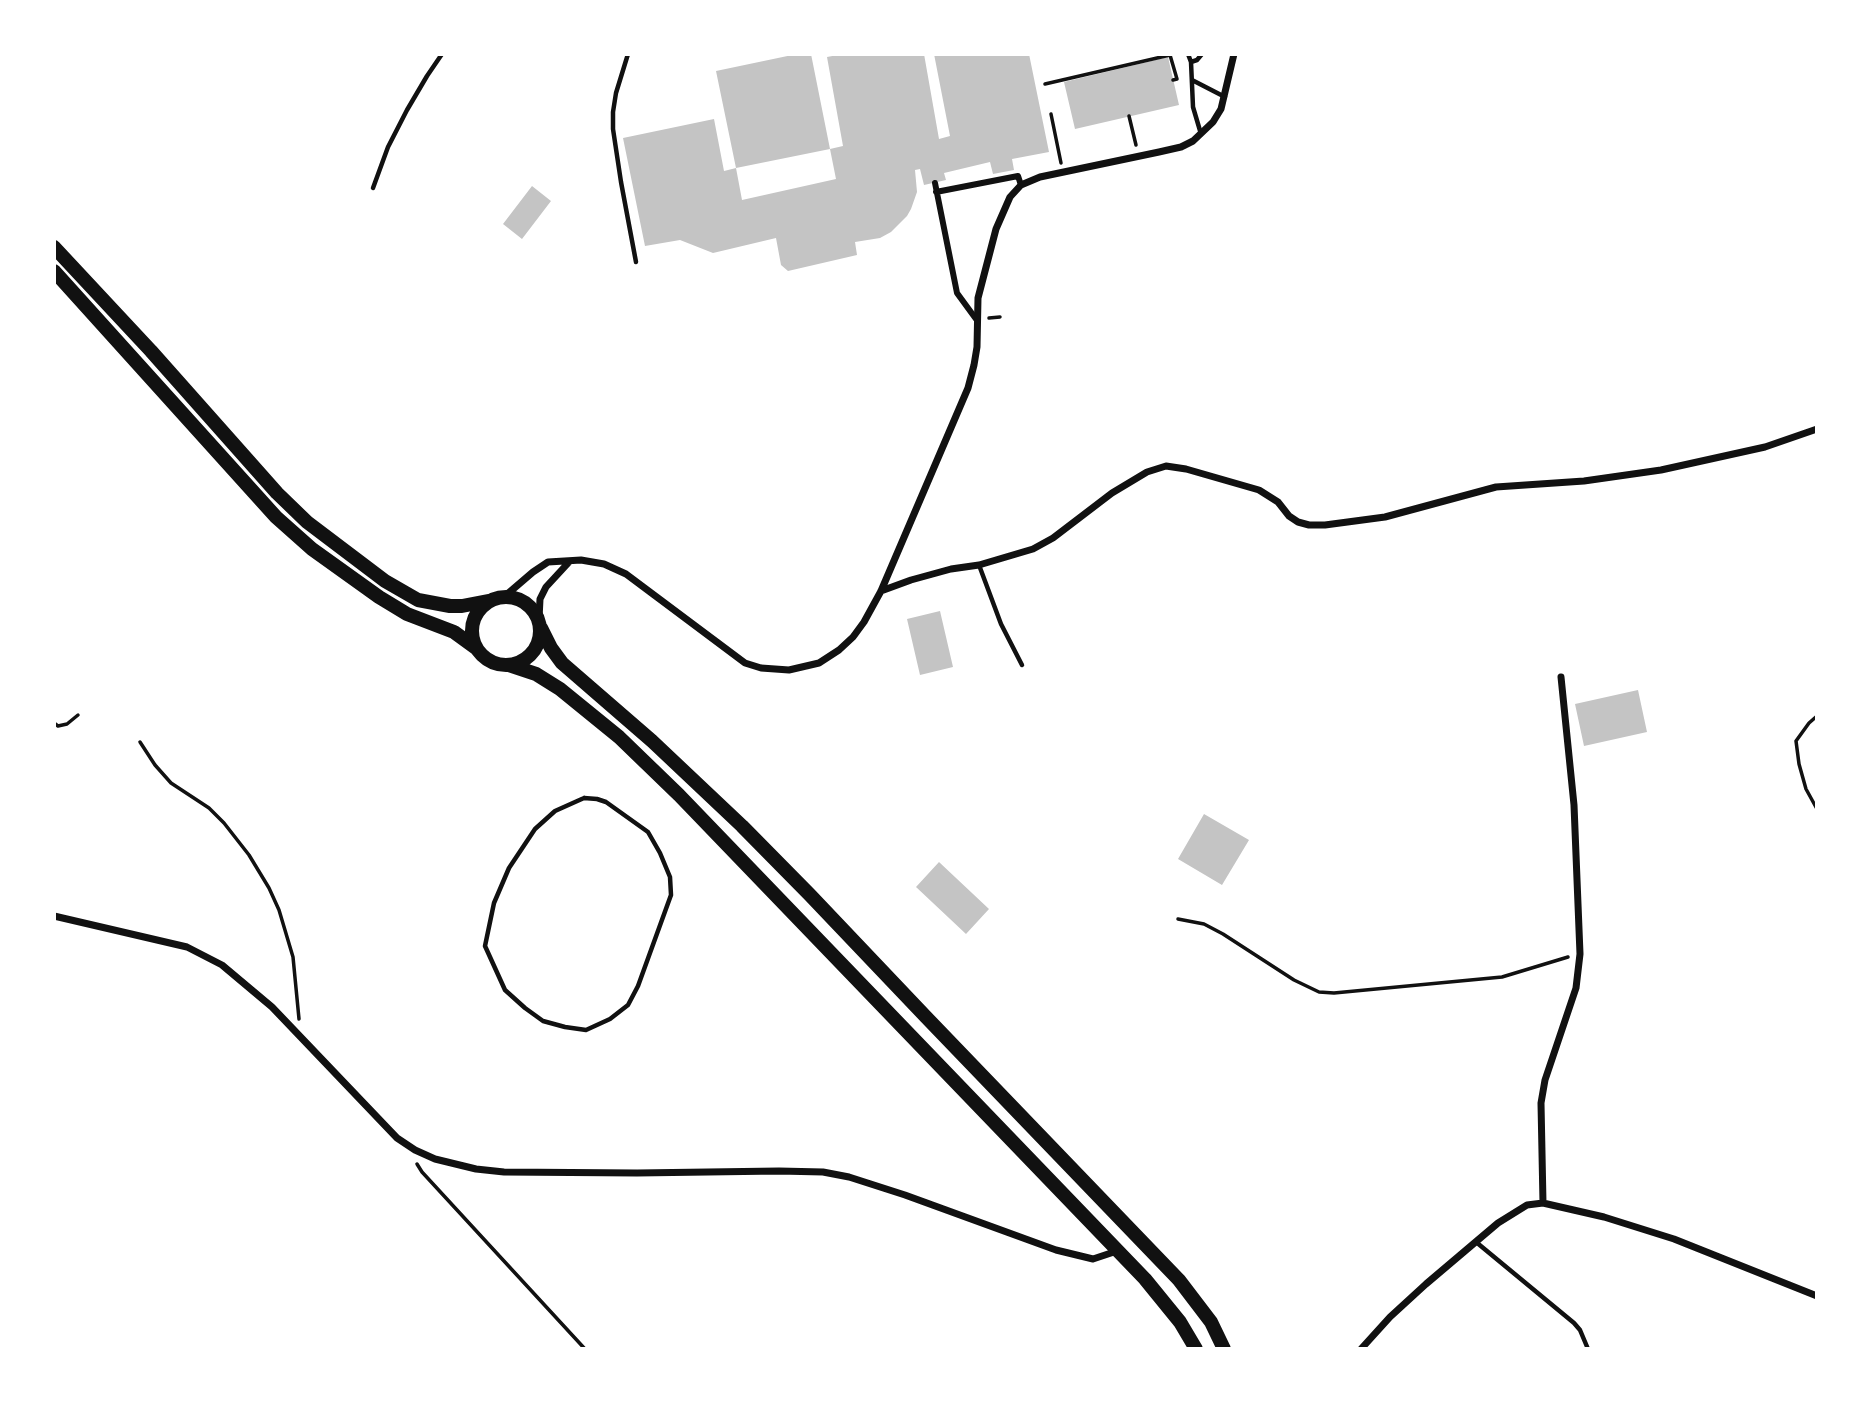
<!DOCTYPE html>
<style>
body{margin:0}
#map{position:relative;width:1871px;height:1403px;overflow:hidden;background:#fff;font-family:"Alegreya Sans",sans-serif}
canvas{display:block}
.frame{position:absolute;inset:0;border:56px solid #fff;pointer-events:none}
</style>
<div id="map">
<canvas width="1871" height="1403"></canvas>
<div class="frame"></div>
</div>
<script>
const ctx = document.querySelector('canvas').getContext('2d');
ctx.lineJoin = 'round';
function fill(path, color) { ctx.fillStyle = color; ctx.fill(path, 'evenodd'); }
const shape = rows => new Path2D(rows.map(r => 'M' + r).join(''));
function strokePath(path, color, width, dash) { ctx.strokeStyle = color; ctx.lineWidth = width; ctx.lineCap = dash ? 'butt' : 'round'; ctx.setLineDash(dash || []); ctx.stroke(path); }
fill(shape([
 [797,54,811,54,830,149,736,168,716,71],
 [843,54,924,54,939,139,950,136,934,54,1029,54,1049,152,1012,159,1014,170,993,174,990,162,944,173,946,180,924,185,920,169,915,170,917,192,911,209,907,216,891,232,880,238,855,242,857,255,788,271,781,265,776,238,713,253,680,240,645,246,623,138,714,119,724,171,736,168,742,200,836,179,830,149,843,146,827,57],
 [1168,57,1179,105,1075,129,1064,82],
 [532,186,551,201,522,239,503,224],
 [940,611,953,667,920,675,907,619],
 [1638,690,1647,732,1584,746,1575,704],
 [1204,814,1249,840,1222,885,1178,859],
 [939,862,989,909,966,934,916,887]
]), '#c4c4c4');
strokePath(shape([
 [710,54,712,54],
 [1045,84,1170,55,1177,79,1173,80],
 [1051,114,1061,163],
 [1129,116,1136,145],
 [989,318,1000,317],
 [1817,716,1809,723,1796,741,1799,764,1806,789,1817,809],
 [54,723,58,726,67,724,78,715],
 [140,742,155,765,171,783,209,808,224,823,249,855,269,888,279,910,293,957,299,1019],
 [1178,919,1204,924,1223,934,1294,980,1319,992,1334,993,1502,977,1568,957],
 [417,1164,422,1172,585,1349]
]), '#111', 3.5);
strokePath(shape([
 [628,54,616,93,613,112,613,129,621,182,636,262],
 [1188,54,1191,62,1193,107,1201,134],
 [1191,62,1197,60,1202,54],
 [1192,80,1225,97],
 [373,188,388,147,407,110,427,76,442,54],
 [979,565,1001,624,1022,665],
 [584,798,597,799,606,802,648,832,660,853,670,877,671,895,638,986,628,1005,610,1019,586,1030,565,1027,543,1021,525,1008,505,990,485,946,494,903,509,868,535,829,555,811,584,798],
 [1476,1242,1574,1323,1580,1330,1588,1349]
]), '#111', 4.5);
strokePath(shape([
 [935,183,957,293,976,319],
 [936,192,1018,176,1021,185]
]), '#111', 6);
strokePath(shape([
 [881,591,911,580,951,569,979,565,1033,549,1053,538,1112,493,1147,472,1166,466,1186,469,1259,490,1278,502,1289,516,1298,522,1309,525,1325,525,1385,517,1496,487,1584,481,1661,470,1765,447,1817,429],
 [505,596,533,572,548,562,581,560,604,564,626,574,745,663,761,668,789,670,819,663,839,650,853,637,864,622,881,591,968,388,974,365,977,347,978,298,996,229,1010,197,1021,185,1040,177,1159,152,1181,147,1193,141,1213,122,1221,109,1234,54],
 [539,619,540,599,546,587,570,561],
 [54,916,187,947,222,965,272,1007,397,1138,415,1150,435,1159,476,1169,504,1172,637,1173,779,1171,823,1172,849,1177,905,1195,1056,1250,1093,1259,1117,1251],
 [1543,1203,1541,1103,1545,1080,1576,988,1580,954,1574,805,1561,677],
 [1361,1349,1390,1317,1426,1284,1498,1223,1527,1205,1543,1203,1604,1217,1674,1239,1817,1296]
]), '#111', 7);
strokePath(shape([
 [54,247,151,351,277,493,307,522,385,581,418,600,450,606,462,606,488,601],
 [54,271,276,517,312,549,379,597,407,614,454,632,476,648],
 '472 631a34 34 0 1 1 68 0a34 34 0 1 1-68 0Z',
 [541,628,551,648,562,663,652,741,742,826,810,895,926,1017,1179,1280,1211,1322,1224,1349],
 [509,665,536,674,560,689,619,737,679,795,1145,1279,1180,1322,1196,1349]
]), '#111', 14);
</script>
